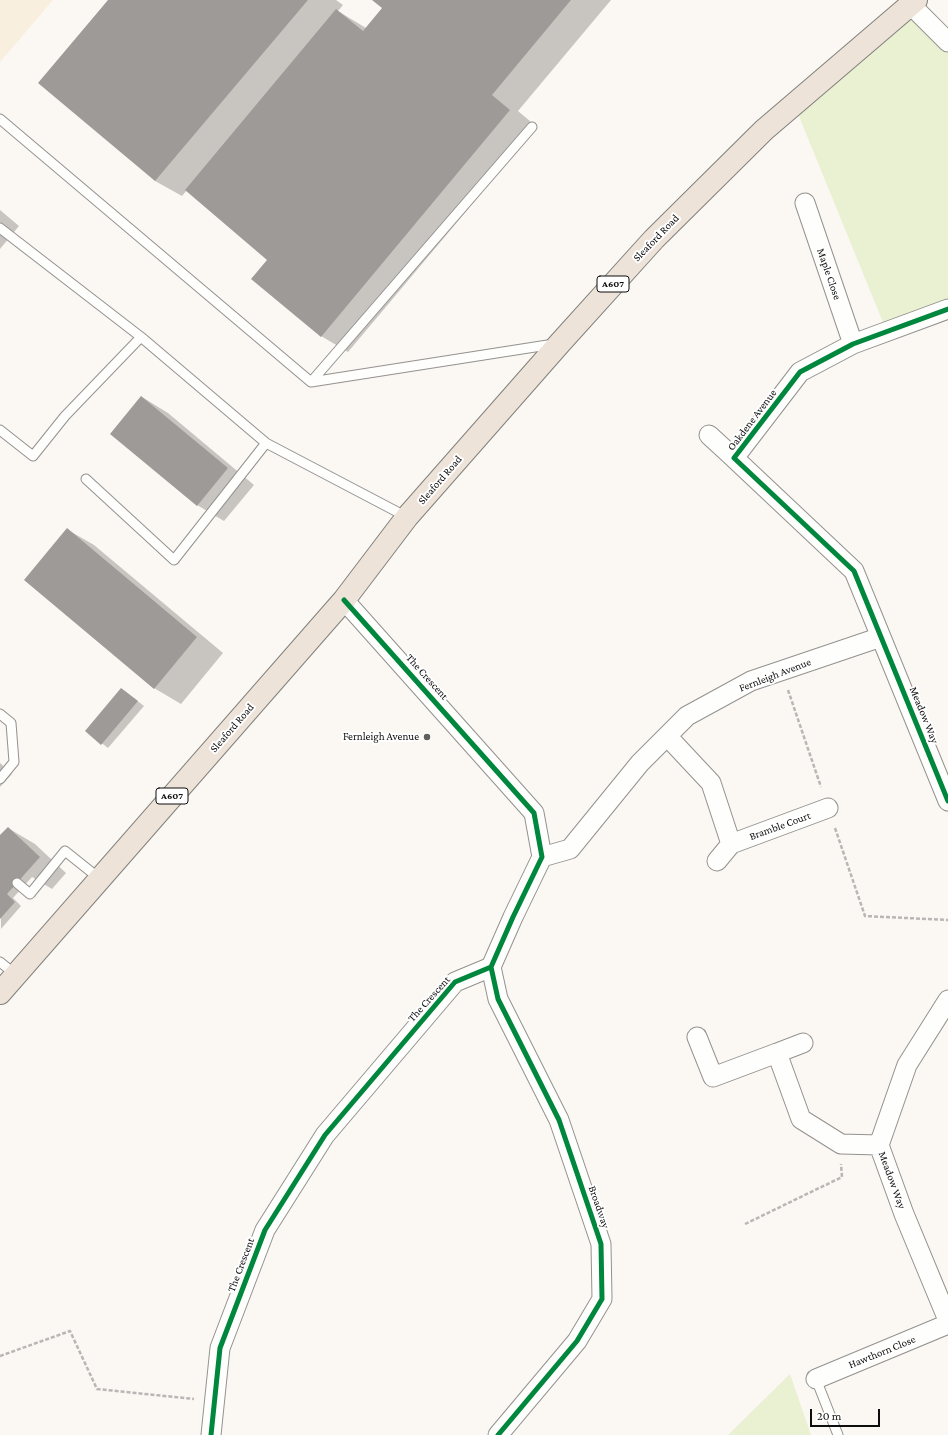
<!DOCTYPE html>
<style>
body{margin:0}
#map{position:relative;width:948px;height:1435px;overflow:hidden;background:#fbf7f2;font-family:"Crimson Pro",serif}
canvas{display:block}
.scale{position:absolute;left:810px;top:1409px;width:70px;height:18px;box-sizing:border-box;border:2px solid #0d0d0d;border-top:0;padding-left:5px;font-size:12px;line-height:14px;white-space:nowrap;color:#0d0d0d;-webkit-text-stroke:3px #fff;paint-order:stroke}
</style>
<div id="map">
<canvas width="948" height="1435"></canvas>
<div class="scale">20 m</div>
</div>
<script>
const ctx = document.querySelector('canvas').getContext('2d');
ctx.lineJoin = 'round';
function fill(path, color) { ctx.fillStyle = color; ctx.fill(path, 'evenodd'); }
const shape = rows => new Path2D(rows.map(r => 'M' + r).join(''));
function strokePath(path, color, width, dash) { ctx.strokeStyle = color; ctx.lineWidth = width; ctx.lineCap = dash ? 'butt' : 'round'; ctx.setLineDash(dash || []); ctx.stroke(path); }
function write(font, color, halo, rows, align = 'center') {
  ctx.font = font + ' "Crimson Pro",serif'; ctx.lineWidth = 4; ctx.setLineDash([]); ctx.textBaseline = 'middle'; ctx.strokeStyle = halo; ctx.fillStyle = color; for (const [text, x, y, turn = 0] of rows) {
    ctx.save(); ctx.translate(x, y); ctx.rotate((+turn || 0) * Math.PI / 180); ctx.textAlign = isNaN(turn) ? turn : align; if (halo) ctx.strokeText(text, 0, 0); ctx.fillText(text, 0, 0); ctx.restore();
  }
}
fill(shape([
 [0,0,53,0,0,62]
]), '#f8efde');
fill(shape([
 [910,4,948,52,948,309,887,332,794,104],
 [790,1374,811,1435,728,1435]
]), '#eaf0d2');
fill(shape([
 [110,0,336,0,343,5,338,11,366,28,383,8,373,0,611,0,518,111,537,127,348,352,321,336,269,260,187,190,182,196,155,181],
 [0,210,19,226,0,249],
 [142,397,168,413,254,485,224,521,197,505],
 [68,530,94,545,223,653,181,704,154,688],
 [122,689,144,706,108,748,86,731],
 [0,763,12,774,0,787],
 [8,828,35,844,66,873,52,889,32,877,13,898,21,906,1,929,0,837]
]), '#0003');
fill(shape([
 [108,0,308,0,155,181,38,83],
 [372,0,571,0,492,95,510,110,321,337,251,279,267,260,185,190,336,9,363,31,382,8],
 [141,396,228,468,197,506,110,434],
 [67,528,197,637,154,689,24,580],
 [121,688,138,701,101,745,85,731],
 [8,827,40,857,7,894,15,902,0,919,0,835]
]), '#9e9a97');
const lane = shape([
 [0,119,311,382,554,344],
 [0,228,141,337,266,443,407,517],
 [311,382,532,127],
 [0,430,33,456,65,416,141,337],
 [86,479,174,560,266,443],
 [0,714,11,723,14,762,0,779],
 [17,883,30,894,65,851,100,879],
 [0,962,16,975],
 [816,1379,838,1435]
]);
const street = shape([
 [910,4,948,42],
 [805,203,853,344],
 [948,309,853,344,800,372,734,458,854,571,948,801],
 [709,435,734,458],
 [667,736,711,783,731,844,828,808],
 [542,857,570,849,640,763,687,716,751,681,881,637],
 [717,861,731,844],
 [491,967,498,999,559,1120,601,1244,602,1299,577,1341,498,1435],
 [948,1000,907,1065,879,1145,904,1214,948,1320],
 [697,1037,713,1077,777,1053,801,1119,841,1144,879,1145],
 [777,1053,803,1043],
 [816,1379,948,1324],
 [211,1435,220,1348,265,1230,325,1135,455,982,491,967,513,917,542,857,534,813,344,600]
]);
const primary = shape([
 [0,993,344,600,407,517,560,343,654,239,764,130,916,0]
]);
strokePath(lane, '#949290', 11);
strokePath(street, '#949290', 21);
strokePath(primary, '#81807d', 24);
strokePath(shape([
 [788,690,821,787],
 [835,828,865,916,948,920],
 [745,1224,842,1177,841,1164],
 [0,1356,70,1331,97,1389,194,1399]
]), '#b8b7b6', 2.5, [4, 2]);
strokePath(lane, '#fefefd', 9);
strokePath(street, '#fefefd', 19);
strokePath(primary, '#ede3d8', 22);
strokePath(shape([
 [948,309,853,344,800,372,734,458,854,571,948,801],
 [491,967,498,999,559,1120,601,1244,602,1299,577,1341,498,1435],
 [211,1435,220,1348,265,1230,325,1135,455,982,491,967,513,917,542,857,534,813,344,600]
]), '#00873e', 5);
for (const [x, y, r, color] of [
 [427,737,4,"#605f5d"]
]) { const dot = new Path2D(); dot.arc(x, y, r, 0, 2 * Math.PI); ctx.fillStyle = color; ctx.fill(dot); strokePath(dot, '#fff', 1.5); }
for (const [x, y, w] of [
 [613,284,32],
 [172,796,32]
]) { const box = new Path2D(); box.roundRect(x - w / 2, y - 8, w, 16, 3); ctx.fillStyle = '#fff'; ctx.fill(box); strokePath(box, '#0d0d0d', 1); }
write('bold 10px', '#0d0d0d', null, [
 ["A607",613,284],
 ["A607",172,796]
]);
write('11px', '#0d0d0d', '#fff', [
 ["Sleaford Road",656,238,-46],
 ["Maple Close",829,274,71],
 ["Oakdene Avenue",752,420,-53],
 ["Sleaford Road",440,480,-49],
 ["Fernleigh Avenue",775,675,-21],
 ["The Crescent",427,677,48],
 ["Meadow Way",924,715,68],
 ["Sleaford Road",232,728,-49],
 ["Bramble Court",780,826,-20],
 ["The Crescent",429,999,-48],
 ["Meadow Way",892,1180,70],
 ["Broadway",599,1207,71],
 ["The Crescent",241,1265,-69],
 ["Hawthorn Close",882,1352,-22]
]);
write('11px', '#0d0d0d', '#fff', [
 ["Fernleigh Avenue",419,737]
], 'right');
</script>
